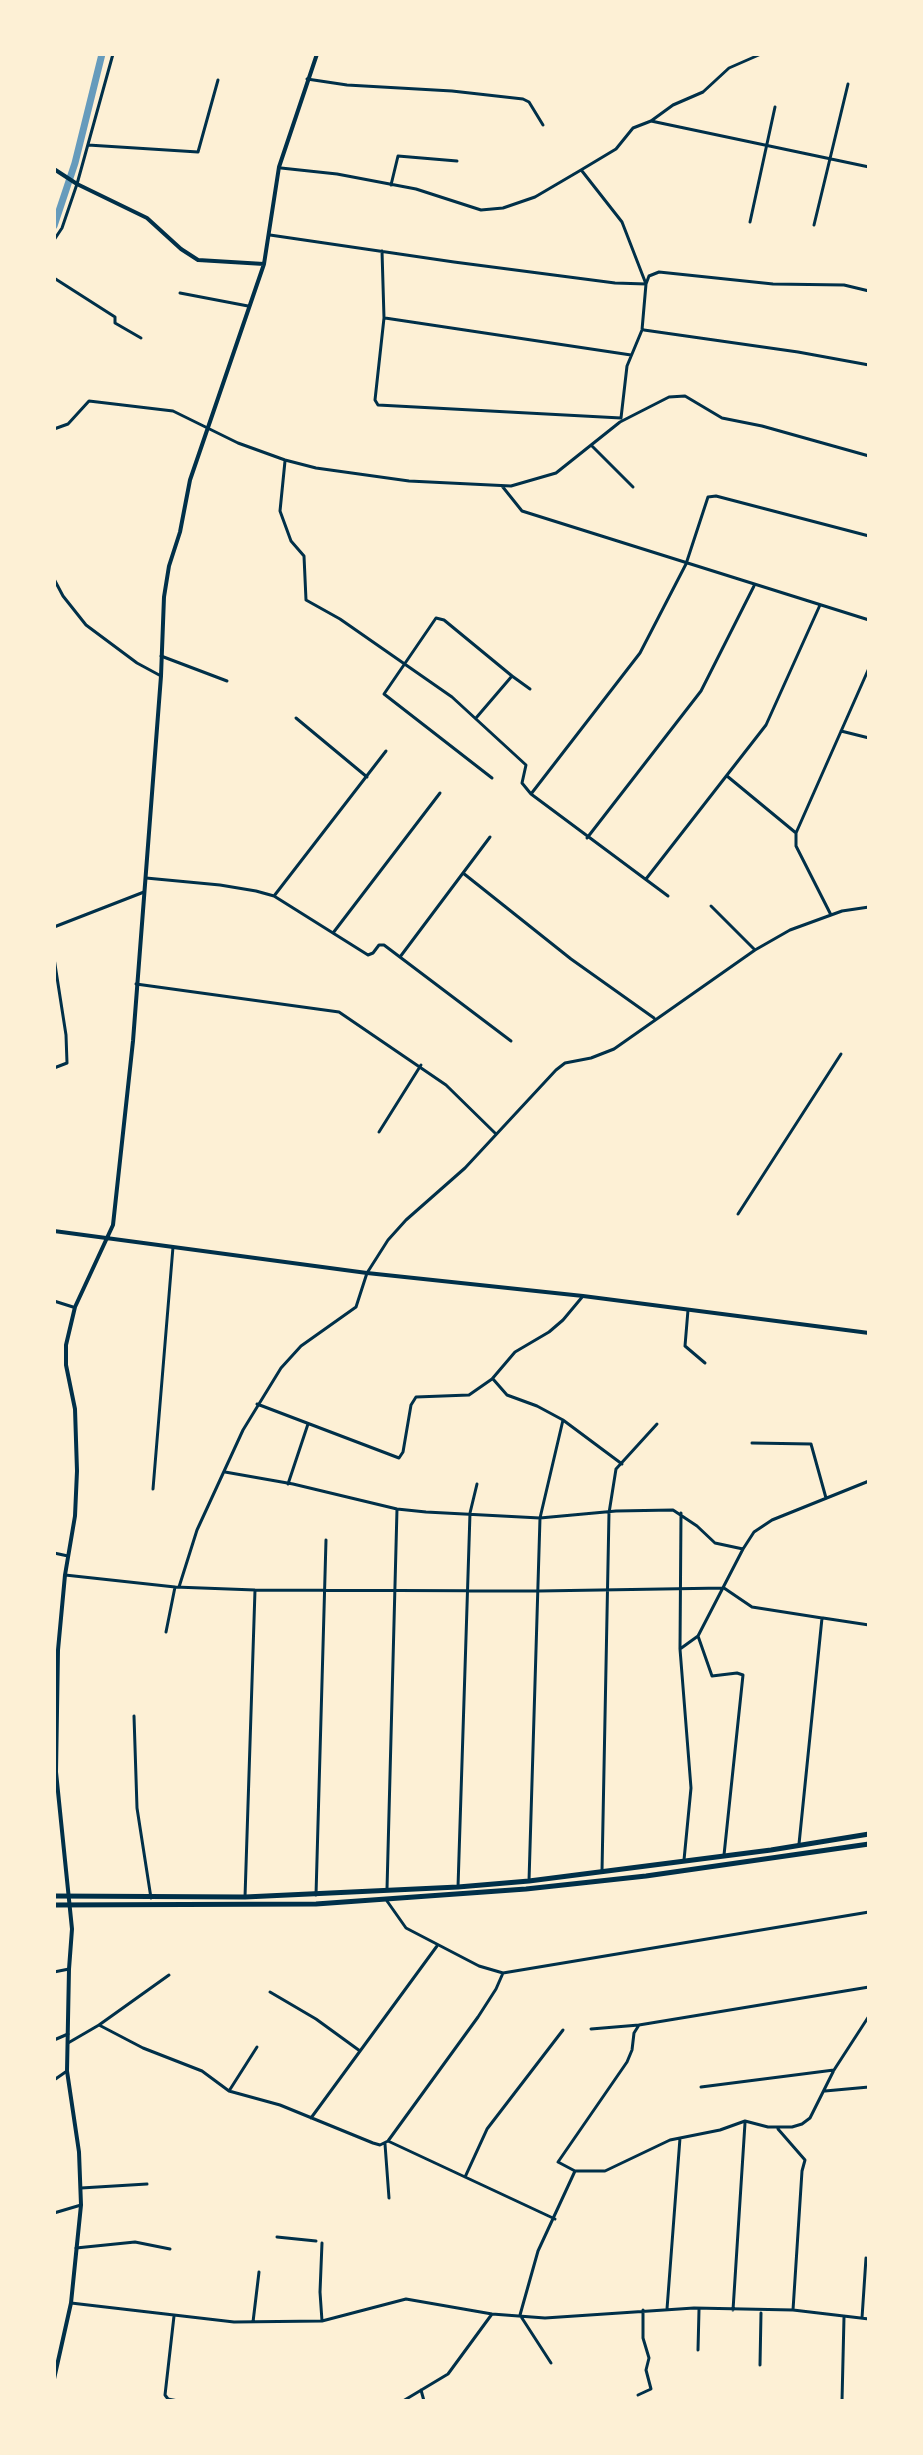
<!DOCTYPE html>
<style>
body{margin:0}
#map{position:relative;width:923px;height:2455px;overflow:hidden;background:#fdf0d5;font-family:Overpass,sans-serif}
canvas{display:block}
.frame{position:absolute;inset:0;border:56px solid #fdf0d5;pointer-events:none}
</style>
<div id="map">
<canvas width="923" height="2455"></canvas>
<div class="frame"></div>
</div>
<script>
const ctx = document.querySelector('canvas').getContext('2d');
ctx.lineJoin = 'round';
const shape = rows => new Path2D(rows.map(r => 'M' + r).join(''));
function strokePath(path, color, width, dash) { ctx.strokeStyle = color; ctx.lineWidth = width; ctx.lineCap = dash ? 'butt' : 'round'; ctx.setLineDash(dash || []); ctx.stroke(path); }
strokePath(shape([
 [54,226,75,163,102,54]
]), '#669bbc', 7);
strokePath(shape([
 [307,79,347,85,452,91,523,99,529,102,543,125],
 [651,121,869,167],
 [88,145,198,152,218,80],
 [281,168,337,174,416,189,481,210,503,208,535,197,581,170,616,149,633,128,651,121,673,105,703,92,729,68,761,54],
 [582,171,622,222,646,284,642,330,627,366,621,418],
 [391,185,398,156,457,161],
 [750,222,775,107],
 [814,225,848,84],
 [270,235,454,262,615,283,646,284],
 [54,240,62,228,77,184,113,54],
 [382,251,384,318,375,400,378,405,621,418],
 [54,278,115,317,115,323,141,338],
 [646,284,649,276,659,272,773,284,844,285,869,291],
 [180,293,248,306],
 [385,318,631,355],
 [644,330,798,352,869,365],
 [54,429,68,424,89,401,173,411,238,443,285,460,316,468,409,481,511,486,556,473,620,422,669,397,685,396,722,418,762,426,869,456],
 [591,445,633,487],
 [285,461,280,511,291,541,304,556,306,600,340,619,452,697,526,765,522,783,531,794,668,896],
 [502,486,522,511,869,620],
 [54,579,63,596,86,625,137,663,161,676],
 [161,656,227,681],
 [512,676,530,689],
 [296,718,367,777],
 [476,718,512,676,444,620,436,618,384,694,492,778],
 [841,731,869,738],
 [727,776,796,833,869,668],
 [531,794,640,653,686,564,708,497,716,496,869,536],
 [796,833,796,846,831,915],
 [587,838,701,691,754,586],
 [463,873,571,959,654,1018],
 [146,878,220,885,256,891,274,896,368,955,373,953,379,945,384,945,511,1041],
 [646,879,766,725,820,605],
 [274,896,386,751],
 [711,906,755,950],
 [54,927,144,892],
 [333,933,440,793],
 [400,957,490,837],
 [54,958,66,1035,67,1063,54,1068],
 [136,984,339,1012,446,1085,496,1134],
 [379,1132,421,1065],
 [738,1214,841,1054],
 [54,1301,73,1307],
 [688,1310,685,1346,705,1363],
 [493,1379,507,1395,537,1406,563,1420,622,1464],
 [257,1404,399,1458,403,1452,411,1405,416,1397,469,1395,492,1379,515,1352,549,1332,563,1320,583,1296],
 [752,1443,811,1444,826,1498],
 [225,1472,293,1484,397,1509,426,1512,540,1518,616,1511,673,1510,697,1526,715,1543,743,1549],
 [288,1484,308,1424],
 [153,1489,173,1247],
 [681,1513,680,1649,691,1788,684,1860],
 [54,1553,68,1556],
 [65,1575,175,1587,255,1590,539,1591,724,1588,752,1607,822,1618,799,1844],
 [179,1587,197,1530,243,1430,281,1368,301,1346,356,1307,367,1273,388,1240,406,1220,465,1168,556,1070,565,1063,591,1058,614,1049,755,950,790,930,842,911,869,907],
 [823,1618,869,1625],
 [166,1632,175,1587],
 [698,1636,743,1549,754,1532,772,1520,869,1481],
 [680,1649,698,1636,712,1676,737,1673,743,1675,724,1855],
 [134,1716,137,1808,151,1898],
 [602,1871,609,1513,616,1469,657,1424],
 [529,1881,540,1518,563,1420],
 [458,1887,470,1513,477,1484],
 [387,1889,397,1509],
 [316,1895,326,1540],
 [245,1897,255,1590],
 [387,1901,406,1928,479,1966,503,1973],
 [54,1972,69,1969],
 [869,1987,639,2025,634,2033,632,2050,627,2062,558,2162,575,2171,605,2171,670,2140,720,2130,745,2121,768,2127,792,2127,802,2124,810,2118,834,2070,869,2016],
 [270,1992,316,2019,360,2051],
 [99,2025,169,1975],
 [591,2029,639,2025],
 [54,2040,68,2034],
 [68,2043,99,2025,143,2048,202,2071,229,2091,280,2105,373,2143,380,2145,388,2141,555,2219],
 [54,2080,67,2071],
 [701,2087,834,2070],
 [229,2091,257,2047],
 [825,2091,869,2087],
 [311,2118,437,1946],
 [778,2129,805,2160,802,2171,793,2310],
 [388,2141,478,2017,496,1989,503,1973,869,1912],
 [385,2144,389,2198],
 [465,2177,487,2129,563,2030],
 [81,2188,147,2184],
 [54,2213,81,2205],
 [277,2237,316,2241],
 [322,2243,320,2292,322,2321],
 [76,2248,135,2242,170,2249],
 [71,2303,234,2322,322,2321,406,2299,492,2314,545,2318,694,2308,793,2310,869,2319],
 [667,2309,680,2138],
 [733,2310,745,2123],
 [174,2316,165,2395,168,2399,178,2401],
 [862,2318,866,2258],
 [253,2322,259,2272],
 [698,2350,699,2310],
 [551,2363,520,2315,538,2251,575,2171],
 [760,2365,761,2313],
 [421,2390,424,2401],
 [638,2395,651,2389,646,2370,649,2358,643,2338,643,2310],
 [403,2401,448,2374,492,2314],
 [842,2401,844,2317]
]), '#003049', 3);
strokePath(shape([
 [54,169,77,184,147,218,181,249,198,260,264,264],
 [54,1231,367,1273,583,1296,869,1333],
 [54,2379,71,2303,81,2205,79,2152,67,2071,69,1969,72,1929,56,1772,58,1650,65,1575,75,1516,77,1471,75,1409,66,1365,66,1345,75,1307,113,1225,133,1041,161,676,164,597,169,566,180,532,190,480,264,264,279,167,317,54]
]), '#003049', 4);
strokePath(shape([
 [54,1896,245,1897,458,1887,529,1881,771,1850,869,1834],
 [54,1905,316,1904,526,1889,646,1876,869,1844]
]), '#003049', 5);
</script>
